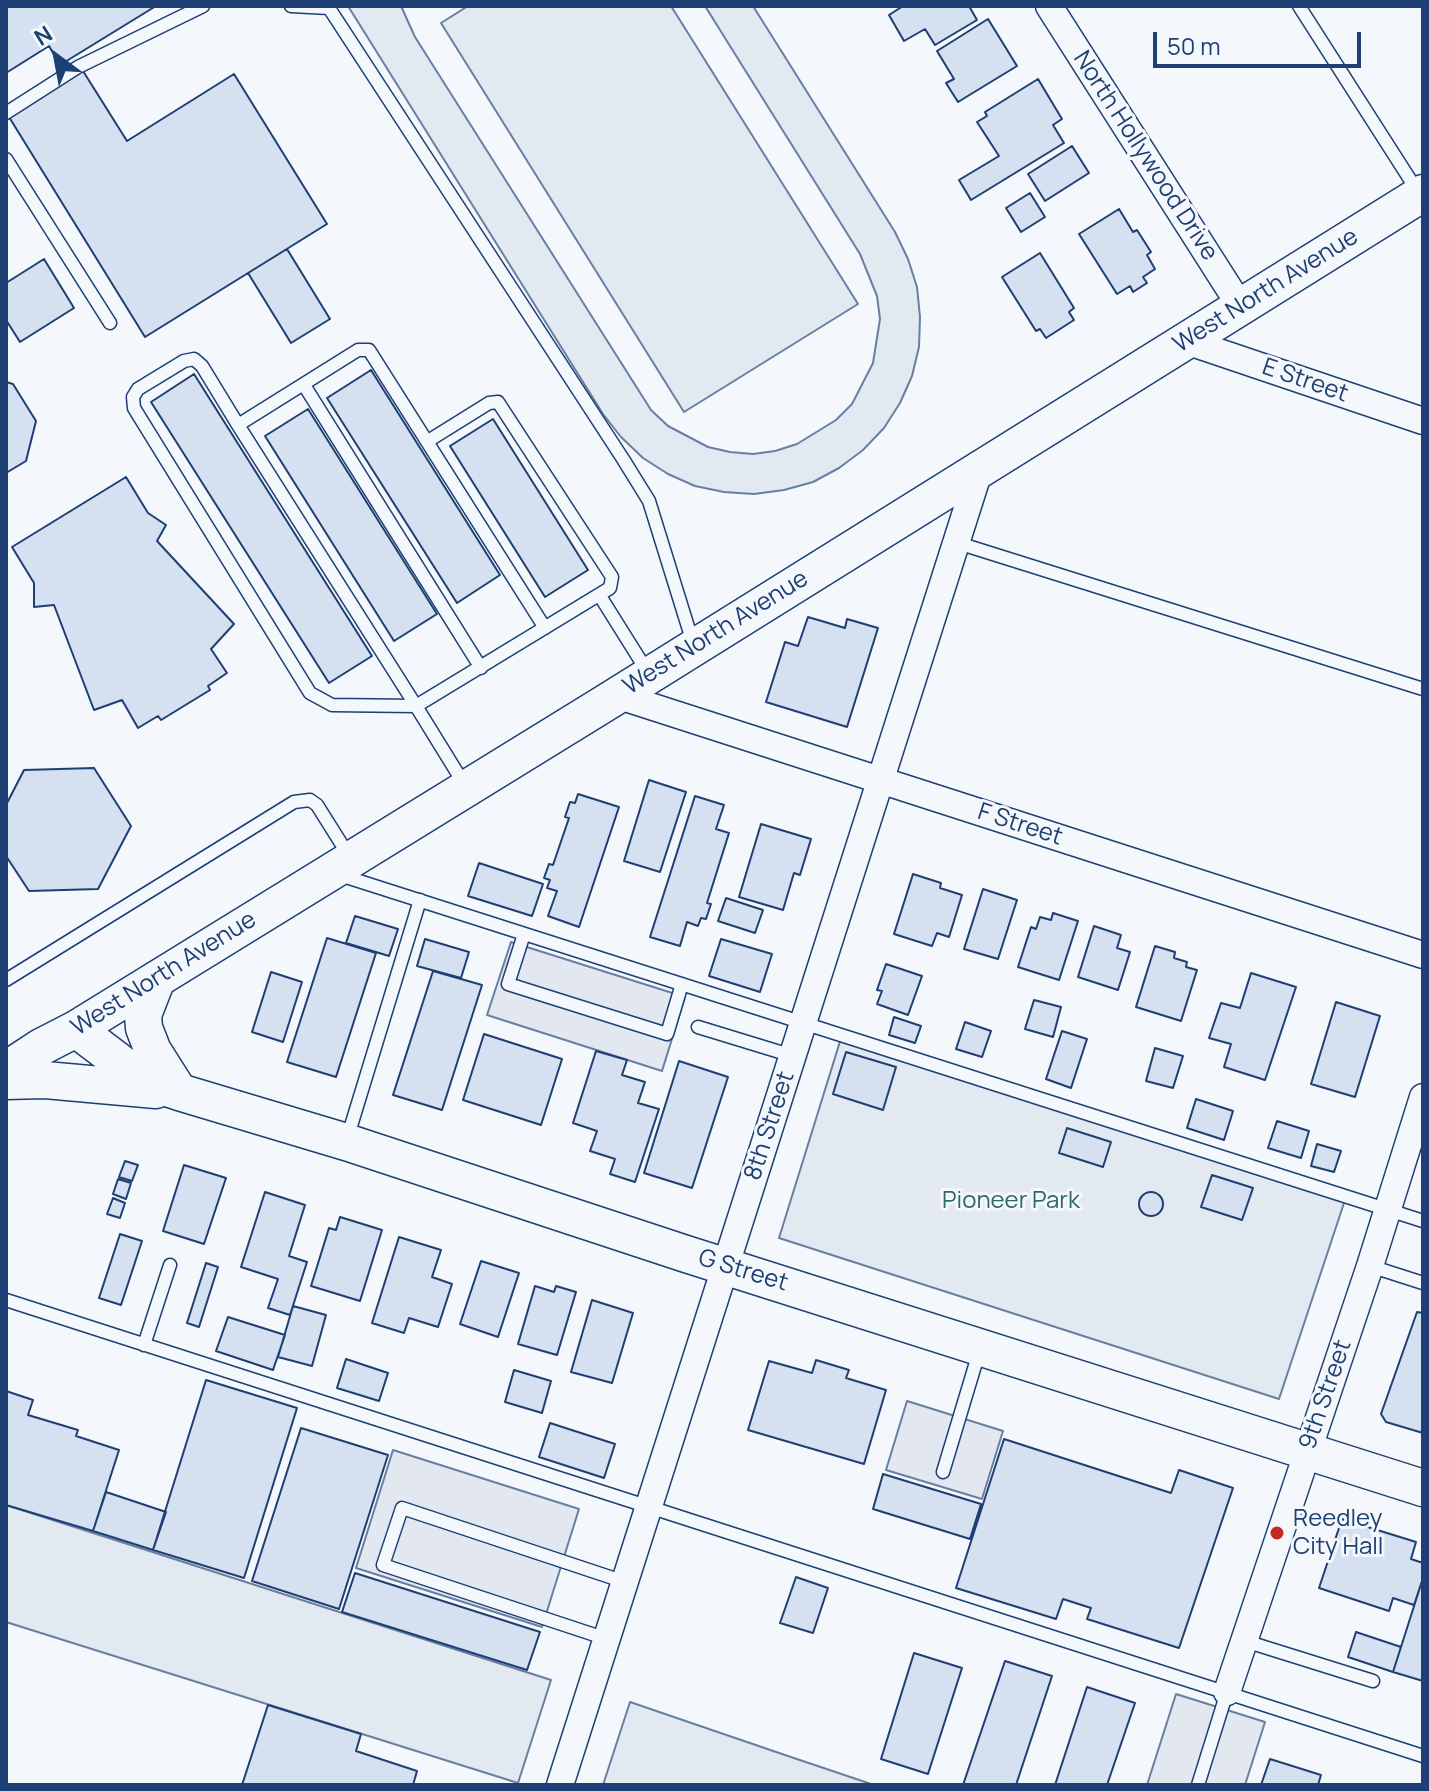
<!DOCTYPE html>
<style>
body{margin:0}
#map{position:relative;width:1429px;height:1791px;overflow:hidden;background:#f4f7fb;font-family:Manrope,sans-serif}
canvas{display:block}
.frame{position:absolute;inset:0;border:8px solid #1d3f73;pointer-events:none}
.north{position:absolute;left:16px;top:16px;width:80px;height:80px;-webkit-text-stroke:6px #f4f7fb;paint-order:stroke;rotate:328deg;font-size:22px;font-weight:700;line-height:32px;text-align:center;color:#1d3f73}
.north::after{content:'';display:block;margin:auto;width:28px;height:36px;background:#1d3f73;clip-path:polygon(50% 0,100% 100%,50% 72%,0 100%)}
.scale{position:absolute;left:1153px;top:32px;width:208px;height:36px;box-sizing:border-box;border:4px solid #1d3f73;border-top:0;padding-left:10px;font-size:24px;line-height:28px;white-space:nowrap;color:#1d3f73;-webkit-text-stroke:6px #f4f7fb;paint-order:stroke}
</style>
<div id="map">
<canvas width="1429" height="1791"></canvas>
<div class="frame"></div>
<div class="north">N</div>
<div class="scale">50 m</div>
</div>
<script>
const ctx = document.querySelector('canvas').getContext('2d');
ctx.lineJoin = 'round';
function fill(path, color) { ctx.fillStyle = color; ctx.fill(path, 'evenodd'); }
const shape = rows => new Path2D(rows.map(r => 'M' + r).join(''));
function strokePath(path, color, width, dash) { ctx.strokeStyle = color; ctx.lineWidth = width; ctx.lineCap = dash ? 'butt' : 'round'; ctx.setLineDash(dash || []); ctx.stroke(path); }
function write(font, color, halo, rows, align = 'center') {
  ctx.font = font + ' Manrope,sans-serif'; ctx.lineWidth = 6; ctx.setLineDash([]); ctx.textBaseline = 'middle'; ctx.strokeStyle = halo; ctx.fillStyle = color; for (const [text, x, y, turn = 0] of rows) {
    ctx.save(); ctx.translate(x, y); ctx.rotate((+turn || 0) * Math.PI / 180); ctx.textAlign = isNaN(turn) ? turn : align; if (halo) ctx.strokeText(text, 0, 0); ctx.fillText(text, 0, 0); ctx.restore();
  }
}
const green = shape([
 [348,6,401,6,415,37,651,410,668,426,708,447,730,452,753,454,775,451,797,444,836,420,852,404,873,363,880,319,877,296,860,254,705,6,753,6,895,232,908,259,917,287,920,317,919,347,912,376,900,403,884,428,863,450,839,468,813,482,784,490,754,494,724,492,695,486,668,474,643,458,621,437,603,414,348,6],
 [468,6,671,6,858,304,684,412,441,23,468,6],
 [842,1035,1346,1197,1279,1399,779,1238,842,1035],
 [6,1505,551,1680,518,1783,6,1622,6,1505],
 [630,1702,782,1754,874,1785,603,1785,630,1702]
]);
fill(green, '#e3e9f0');
strokePath(green, '#687fa3', 2);
const parking = shape([
 [511,942,685,997,662,1071,487,1015,511,942],
 [907,1401,1003,1431,982,1499,886,1470,907,1401],
 [393,1450,579,1509,542,1627,356,1568,393,1450],
 [1176,1694,1265,1722,1245,1785,1147,1785,1176,1694]
]);
fill(parking, '#e3e8f0');
strokePath(parking, '#687fa3', 2);
const building = shape([
 [6,6,156,6,60,65,49,46,6,73,6,6],
 [903,6,969,6,977,20,935,45,925,29,904,41,889,15,903,6],
 [988,19,1017,66,958,102,946,83,954,79,937,51,988,19],
 [83,71,127,141,234,74,327,224,145,337,9,117,83,71],
 [1038,79,1062,119,1053,125,1064,143,971,200,959,180,999,156,977,122,987,116,985,112,1038,79],
 [1072,146,1089,173,1045,201,1028,174,1072,146],
 [1030,193,1045,217,1021,232,1006,208,1030,193],
 [1119,209,1133,232,1137,230,1151,252,1147,255,1155,269,1143,277,1147,283,1133,292,1130,286,1117,294,1079,234,1119,209],
 [287,249,330,319,291,343,248,273,287,249],
 [1040,253,1074,308,1069,312,1074,320,1046,338,1040,329,1036,331,1002,277,1040,253],
 [44,259,74,308,20,342,6,320,6,283,44,259],
 [371,370,500,575,457,603,327,398,371,370],
 [194,374,372,656,329,683,151,402,194,374],
 [6,382,13,384,36,421,26,461,6,473,6,382],
 [308,409,437,614,394,641,265,436,308,409],
 [493,419,588,570,545,597,450,446,493,419],
 [126,477,148,513,166,525,157,541,234,624,211,649,227,673,208,686,210,690,161,720,158,716,138,728,122,700,94,710,54,605,34,607,34,583,12,547,126,477],
 [808,617,845,628,847,619,878,628,847,727,766,702,785,642,798,646,808,617],
 [94,768,131,826,98,889,29,891,6,856,6,805,24,770,94,768],
 [649,780,686,792,660,872,624,861,649,780],
 [578,794,619,807,579,927,548,916,557,891,547,888,550,880,544,878,549,864,553,865,569,818,565,817,570,802,575,803,578,794],
 [695,796,724,805,716,829,729,833,707,903,711,904,706,919,701,918,698,926,687,922,680,946,650,937,695,796],
 [761,824,811,839,800,875,794,873,783,910,739,897,761,824],
 [479,863,543,884,532,916,468,896,479,863],
 [913,874,941,883,940,888,962,895,949,937,937,933,932,946,894,934,913,874],
 [983,889,1017,900,998,959,964,949,983,889],
 [726,898,763,910,755,933,718,921,726,898],
 [1053,913,1078,921,1059,980,1018,967,1031,927,1036,929,1040,917,1051,920,1053,913],
 [355,916,398,929,389,956,346,943,355,916],
 [1094,926,1121,935,1117,948,1130,952,1118,990,1078,977,1094,926],
 [327,938,376,953,336,1077,287,1062,327,938],
 [425,939,469,952,461,978,417,966,425,939],
 [721,939,772,954,760,992,709,976,721,939],
 [1155,946,1175,952,1174,958,1187,962,1186,967,1197,970,1181,1021,1136,1007,1155,946],
 [886,964,922,976,908,1015,877,1004,882,991,877,990,886,964],
 [433,971,482,985,442,1110,393,1095,433,971],
 [271,972,302,982,283,1042,252,1032,271,972],
 [1251,973,1296,987,1265,1080,1224,1067,1231,1044,1209,1038,1221,1003,1240,1008,1251,973],
 [1034,1000,1061,1007,1053,1037,1025,1029,1034,1000],
 [1336,1002,1380,1016,1355,1097,1311,1084,1336,1002],
 [894,1017,921,1026,915,1043,889,1035,894,1017],
 [965,1022,991,1031,982,1057,956,1049,965,1022],
 [1062,1031,1087,1039,1071,1088,1046,1079,1062,1031],
 [484,1034,562,1059,541,1125,463,1100,484,1034],
 [1155,1048,1183,1056,1173,1088,1146,1081,1155,1048],
 [596,1051,627,1060,622,1075,645,1082,638,1103,659,1109,635,1182,610,1174,615,1159,590,1151,597,1131,573,1123,596,1051],
 [846,1052,896,1067,883,1110,833,1094,846,1052],
 [679,1061,728,1077,692,1188,644,1173,679,1061],
 [1196,1099,1233,1111,1224,1140,1187,1128,1196,1099],
 [1277,1121,1309,1131,1301,1158,1268,1148,1277,1121],
 [1067,1128,1111,1142,1103,1167,1059,1153,1067,1128],
 [1317,1144,1341,1151,1334,1172,1311,1166,1317,1144],
 [125,1161,138,1165,132,1181,119,1177,125,1161],
 [184,1165,226,1178,204,1244,163,1231,184,1165],
 [1212,1175,1253,1188,1242,1220,1201,1207,1212,1175],
 [118,1179,131,1183,126,1199,113,1194,118,1179],
 '1139 1204a12 12 0 1 1 24 0a12 12 0 1 1-24 0Z',
 [265,1192,305,1205,289,1256,307,1262,290,1315,268,1308,278,1279,241,1267,265,1192],
 [113,1198,125,1203,120,1218,107,1214,113,1198],
 [340,1217,382,1230,360,1301,311,1286,329,1228,336,1230,340,1217],
 [120,1234,142,1241,121,1305,99,1298,120,1234],
 [399,1237,441,1250,432,1277,452,1284,438,1327,409,1318,404,1333,372,1323,399,1237],
 [481,1261,519,1273,498,1337,460,1324,481,1261],
 [206,1263,218,1267,199,1327,187,1323,206,1263],
 [535,1286,554,1292,556,1286,576,1292,557,1355,518,1344,535,1286],
 [592,1300,633,1313,612,1383,571,1372,592,1300],
 [293,1306,326,1315,312,1366,278,1357,293,1306],
 [1417,1312,1423,1313,1423,1433,1386,1422,1381,1414,1417,1312],
 [228,1317,285,1335,273,1370,216,1351,228,1317],
 [346,1359,388,1373,379,1401,337,1388,346,1359],
 [816,1360,849,1370,846,1378,886,1390,864,1464,748,1430,769,1361,812,1373,816,1360],
 [514,1370,551,1381,542,1413,505,1402,514,1370],
 [206,1380,297,1408,244,1578,153,1550,206,1380],
 [6,1391,33,1400,28,1415,78,1430,76,1436,119,1450,93,1531,6,1505,6,1391],
 [550,1423,615,1444,604,1478,539,1457,550,1423],
 [301,1428,388,1455,339,1609,252,1581,301,1428],
 [1004,1439,1171,1493,1179,1470,1233,1488,1179,1648,1087,1619,1091,1608,1063,1599,1056,1619,956,1588,1004,1439],
 [883,1474,981,1504,970,1539,873,1509,883,1474],
 [106,1492,166,1512,153,1550,93,1531,106,1492],
 [1342,1519,1416,1542,1411,1559,1423,1563,1423,1578,1414,1605,1393,1598,1389,1611,1319,1588,1342,1519],
 [355,1573,540,1632,527,1670,342,1612,355,1573],
 [796,1577,828,1588,813,1633,780,1623,796,1577],
 [1423,1578,1423,1681,1393,1672,1423,1578],
 [1356,1632,1401,1647,1393,1672,1348,1657,1356,1632],
 [914,1653,962,1668,928,1774,881,1759,914,1653],
 [1005,1661,1052,1676,1016,1785,963,1785,1005,1661],
 [1087,1687,1135,1703,1107,1785,1055,1785,1087,1687],
 [268,1705,361,1734,356,1751,417,1771,413,1785,242,1785,268,1705],
 [1270,1759,1321,1775,1318,1785,1261,1785,1270,1759]
]);
fill(building, '#d5e0f0');
strokePath(building, '#1d3f73', 2);
const lane = shape([
 [291,6,329,8,623,459,649,501,693,643],
 [1299,6,1418,192],
 [6,113,78,67,203,6],
 [6,159,110,323],
 [304,385,481,668],
 [238,425,358,350,369,350,545,628],
 [428,441,489,403,498,402,612,577,610,588,416,706,332,705,310,693,134,408,133,397,138,389,184,361,194,359,202,366,238,425,416,706,466,787],
 [958,543,1423,689],
 [600,596,647,671],
 [340,875,1423,1221],
 [524,934,508,984,667,1034,682,984],
 [6,980,294,802,310,800,317,805,349,856],
 [698,1027,793,1056],
 [347,1139,420,900],
 [1370,1266,1423,1283],
 [6,1300,1423,1756],
 [144,1345,170,1265],
 [943,1472,980,1349],
 [607,1639,383,1565,402,1508,625,1582],
 [1245,1641,1373,1681],
 [1198,1785,1227,1692]
]);
const street = shape([
 [1049,6,1241,307],
 [1186,341,1423,421],
 [616,695,1423,955],
 [1227,1692,1370,1266,1423,1097],
 [560,1785,980,468]
]);
const secondary = shape([
 [157,979,143,1015,144,1028,153,1051,179,1092],
 [76,1029,143,1080,179,1092,346,1142,686,1254,1423,1488],
 [6,1070,41,1047,76,1029,602,705,1423,193],
 [6,1081,45,1080,156,1090]
]);
strokePath(lane, '#1d3f73', 15);
strokePath(street, '#1d3f73', 29);
strokePath(secondary, '#1d3f73', 39);
strokePath(lane, '#f4f7fb', 12);
strokePath(street, '#f4f7fb', 26);
strokePath(secondary, '#f4f7fb', 36);
for (const [x, y, r, color] of [
 [1277,1533,8,"#c62828"]
]) { const dot = new Path2D(); dot.arc(x, y, r, 0, 2 * Math.PI); ctx.fillStyle = color; ctx.fill(dot); strokePath(dot, '#f4f7fb', 3); }
write('24px', '#1d3f73', '#f4f7fb', [
 ["North Hollywood Drive",1145,156,57],
 ["West North Avenue",1266,291,-32],
 ["E Street",1305,381,19],
 ["West North Avenue",716,633,-32],
 ["F Street",1020,825,18],
 ["West North Avenue",164,974,-32],
 ["8th Street",770,1126,-72],
 ["G Street",743,1271,17],
 ["9th Street",1326,1395,-71]
]);
write('24px', '#2c6c60', '#f4f7fb', [
 ["Pioneer Park",1011,1201]
]);
write('24px', '#1d3f73', '#f4f7fb', [
 ["Reedley",1293,1519],
 ["City Hall",1293,1547]
], 'left');
</script>
